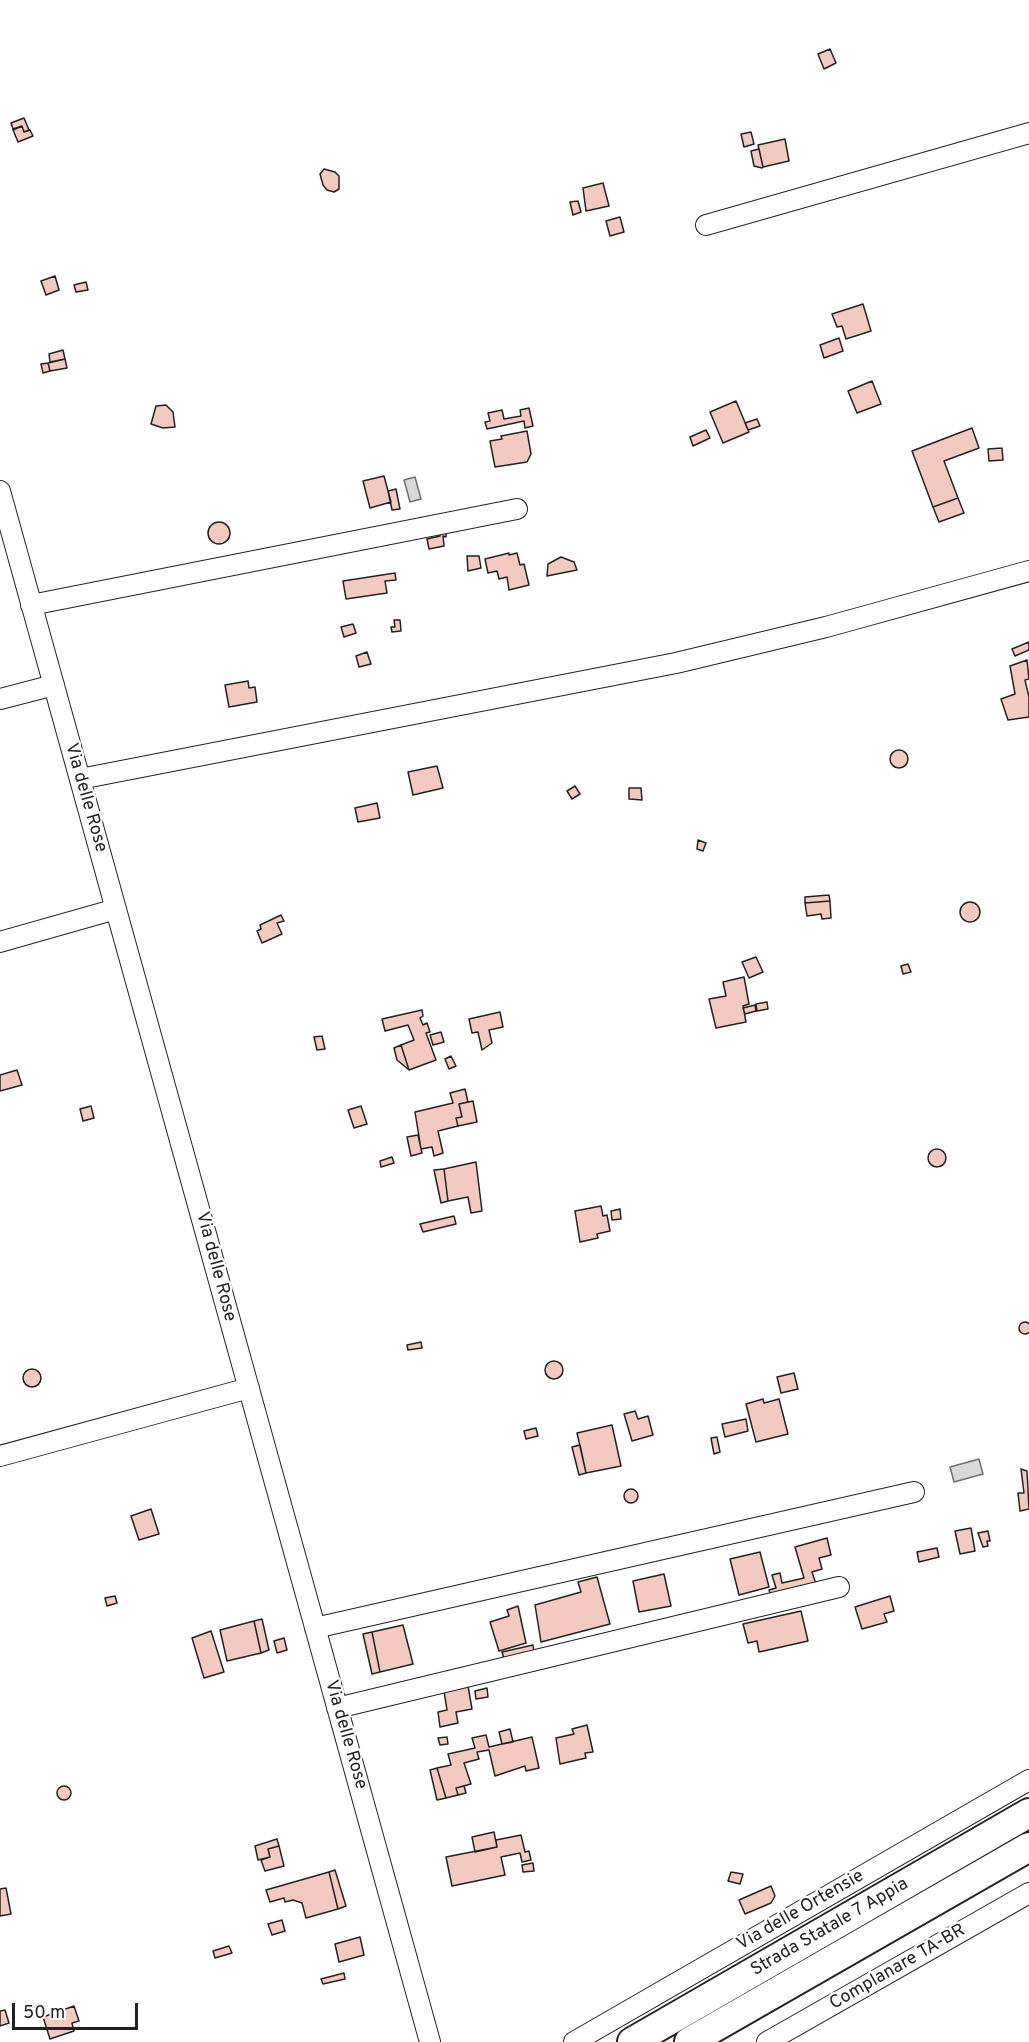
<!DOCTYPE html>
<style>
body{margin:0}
#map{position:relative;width:1029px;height:2042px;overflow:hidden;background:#fff;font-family:Overpass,sans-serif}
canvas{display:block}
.scale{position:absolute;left:12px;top:2003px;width:126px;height:27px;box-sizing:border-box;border:3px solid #222;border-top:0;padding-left:8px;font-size:18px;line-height:21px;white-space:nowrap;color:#222;-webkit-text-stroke:4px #fff;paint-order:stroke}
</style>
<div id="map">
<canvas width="1029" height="2042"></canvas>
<div class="scale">50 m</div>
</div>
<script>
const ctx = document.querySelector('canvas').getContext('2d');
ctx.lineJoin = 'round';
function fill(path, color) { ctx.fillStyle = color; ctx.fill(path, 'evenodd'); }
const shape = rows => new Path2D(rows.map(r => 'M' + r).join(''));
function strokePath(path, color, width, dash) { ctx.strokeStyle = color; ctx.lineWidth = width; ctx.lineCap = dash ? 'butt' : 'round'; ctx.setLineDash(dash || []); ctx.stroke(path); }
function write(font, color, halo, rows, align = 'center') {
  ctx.font = font + ' Overpass,sans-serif'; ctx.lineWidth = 4.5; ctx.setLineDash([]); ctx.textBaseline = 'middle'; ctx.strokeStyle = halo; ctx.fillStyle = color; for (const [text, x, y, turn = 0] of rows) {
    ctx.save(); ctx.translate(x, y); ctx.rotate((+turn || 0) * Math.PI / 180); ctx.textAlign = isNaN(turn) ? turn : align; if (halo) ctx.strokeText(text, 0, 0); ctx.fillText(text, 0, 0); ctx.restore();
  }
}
const water = shape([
 [415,477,421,499,410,502,404,480,415,477],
 [979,1459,983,1474,954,1482,950,1467,979,1459]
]);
fill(water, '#d9d9d9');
strokePath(water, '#6f6f6f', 1.5);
const building = shape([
 [830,49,836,63,824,69,818,54,830,49],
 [24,118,29,130,24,132,22,126,13,129,11,123,24,118],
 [22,126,24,132,30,130,33,136,18,142,13,130,22,126],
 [751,132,754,144,744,147,741,134,751,132],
 [785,139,789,161,763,167,758,145,785,139],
 [759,149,763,167,762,168,754,166,751,151,759,149],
 [324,169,335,172,339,176,339,189,334,192,327,190,323,185,320,174,324,169],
 [603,183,609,206,586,211,583,188,603,183],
 [578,201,581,212,573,215,570,202,578,201],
 [620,217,624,232,610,236,606,221,620,217],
 [55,276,59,290,46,295,41,281,55,276],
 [86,282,88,290,76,292,74,285,86,282],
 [863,304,871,331,846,339,842,326,837,327,832,314,863,304],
 [839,338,843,351,824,358,820,345,839,338],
 [63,350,65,359,50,362,49,354,63,350],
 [65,359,67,368,50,371,48,363,65,359],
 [48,363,50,371,43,373,41,364,48,363],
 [872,381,881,404,857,413,848,391,872,381],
 [736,401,749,432,723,443,710,412,736,401],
 [166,405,173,412,175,427,163,428,151,424,156,406,166,405],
 [529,408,533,426,525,428,524,421,487,429,485,422,490,421,488,413,502,410,504,419,521,416,520,410,529,408],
 [757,419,760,426,748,430,745,423,757,419],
 [972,428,979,448,944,461,958,498,933,507,912,451,972,428],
 [706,430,710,438,693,446,690,437,706,430],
 [527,431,531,454,527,462,495,467,490,441,502,439,501,436,527,431],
 [1002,448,1003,460,989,461,988,449,1002,448],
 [384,476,391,502,370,508,363,481,384,476],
 [396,489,400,509,392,510,388,491,396,489],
 [958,498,964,513,939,522,933,507,958,498],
 '208 533a11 11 0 1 1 22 0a11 11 0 1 1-22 0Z',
 [440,529,446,530,446,537,443,536,444,546,429,549,427,539,440,536,440,529],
 [509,553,509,555,517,553,520,565,524,564,529,585,509,590,507,577,499,579,497,571,488,573,485,559,509,553],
 [467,556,479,556,481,568,468,571,467,556],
 [561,557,574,562,577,570,547,576,548,564,561,557],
 [395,573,396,580,385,581,387,593,346,599,343,581,395,573],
 [394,620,400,620,401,631,392,632,391,627,395,627,394,620],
 [353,624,356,633,344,637,341,627,353,624],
 [1029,642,1029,650,1015,656,1012,649,1029,642],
 [367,652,371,664,359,667,356,656,367,652],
 [1027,660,1029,679,1025,680,1029,697,1029,717,1008,720,1001,699,1015,694,1010,666,1027,660],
 [248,681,249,688,255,687,257,702,229,707,225,685,248,681],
 '890 759a9 9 0 1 1 18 0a9 9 0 1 1-18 0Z',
 [437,766,443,788,413,795,408,772,437,766],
 [575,786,580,794,572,799,567,791,575,786],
 [629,788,641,788,642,800,629,799,629,788],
 [377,803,380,818,358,822,355,808,377,803],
 [698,840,706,843,703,851,697,849,698,840],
 [829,895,830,901,805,903,805,897,829,895],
 [830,901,831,918,822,919,821,914,807,916,805,903,830,901],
 '960 912a10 10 0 1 1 20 0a10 10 0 1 1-20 0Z',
 [281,915,284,921,277,923,282,934,262,943,257,931,261,929,260,925,281,915],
 [756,957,763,972,749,978,742,962,756,957],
 [908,964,911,972,903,974,901,966,908,964],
 [744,977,749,1004,743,1006,746,1022,716,1028,709,999,726,996,723,982,744,977],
 [767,1002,768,1009,757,1011,756,1004,767,1002],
 [755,1005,756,1011,745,1014,743,1008,755,1005],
 [422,1010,423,1016,420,1018,423,1025,427,1023,430,1032,426,1033,436,1060,409,1070,401,1045,414,1040,408,1025,385,1031,382,1019,422,1010],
 [500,1012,503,1027,489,1030,492,1043,482,1050,478,1032,472,1033,469,1019,500,1012],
 [441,1032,444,1042,433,1045,430,1035,441,1032],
 [322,1036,325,1049,317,1050,314,1037,322,1036],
 [401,1045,409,1070,397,1060,394,1048,401,1045],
 [451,1056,456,1066,449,1069,445,1059,451,1056],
 [17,1070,22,1085,0,1091,0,1075,17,1070],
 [465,1089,468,1102,459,1104,462,1117,456,1118,458,1126,438,1131,443,1153,434,1156,432,1147,421,1149,415,1112,453,1103,450,1093,465,1089],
 [473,1101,477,1122,458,1126,456,1118,462,1117,459,1104,473,1101],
 [91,1106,94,1118,83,1121,80,1109,91,1106],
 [361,1106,367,1124,354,1128,348,1110,361,1106],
 [418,1135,422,1153,411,1156,407,1137,418,1135],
 '928 1158a9 9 0 1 1 18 0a9 9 0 1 1-18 0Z',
 [392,1157,394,1163,381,1167,380,1161,392,1157],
 [476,1162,482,1211,471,1213,468,1197,448,1201,444,1169,476,1162],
 [444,1169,448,1201,441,1203,434,1170,444,1169],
 [601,1206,603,1216,607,1215,610,1231,597,1234,598,1238,580,1242,575,1211,601,1206],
 [620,1209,621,1219,612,1220,611,1211,620,1209],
 [454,1216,456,1224,423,1232,420,1224,454,1216],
 '1019 1328a6 6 0 1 1 12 0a6 6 0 1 1-12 0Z',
 [421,1342,422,1348,408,1350,407,1345,421,1342],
 '545 1370a9 9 0 1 1 18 0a9 9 0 1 1-18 0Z',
 '23 1378a9 9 0 1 1 18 0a9 9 0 1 1-18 0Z',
 [794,1373,798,1389,781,1393,777,1377,794,1373],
 [763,1399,764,1403,779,1399,788,1434,756,1442,746,1404,763,1399],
 [635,1411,638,1419,648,1416,653,1435,632,1441,624,1414,635,1411],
 [746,1419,748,1431,725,1437,722,1424,746,1419],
 [612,1425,621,1466,586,1473,577,1433,612,1425],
 [536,1428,538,1436,526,1439,524,1431,536,1428],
 [717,1437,720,1452,714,1454,711,1438,717,1437],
 [580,1445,586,1473,579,1475,572,1447,580,1445],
 [1021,1469,1027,1471,1029,1509,1020,1511,1018,1493,1024,1493,1021,1469],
 '624 1496a7 7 0 1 1 14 0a7 7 0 1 1-14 0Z',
 [151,1509,159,1534,139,1540,131,1516,151,1509],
 [971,1528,975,1551,960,1554,955,1531,971,1528],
 [988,1531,990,1541,987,1541,988,1546,983,1547,978,1533,988,1531],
 [827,1538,831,1555,819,1558,822,1569,812,1572,816,1584,771,1596,769,1590,776,1588,772,1575,780,1573,782,1583,804,1578,795,1547,827,1538],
 [937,1548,939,1557,919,1562,917,1552,937,1548],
 [760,1552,769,1587,739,1595,730,1559,760,1552],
 [664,1574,671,1606,639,1612,633,1581,664,1574],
 [597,1577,610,1624,541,1642,535,1605,581,1592,578,1582,597,1577],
 [115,1596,117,1603,107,1606,105,1598,115,1596],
 [890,1596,894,1611,884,1614,887,1622,862,1629,855,1607,890,1596],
 [518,1606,526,1643,499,1651,490,1622,509,1616,507,1610,518,1606],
 [801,1611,808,1641,759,1652,757,1641,748,1643,743,1624,801,1611],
 [262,1619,269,1650,261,1653,254,1621,262,1619],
 [254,1621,261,1653,227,1661,220,1630,254,1621],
 [403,1625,413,1664,380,1672,372,1632,403,1625],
 [211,1631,224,1672,204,1678,192,1638,211,1631],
 [372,1632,380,1672,372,1674,363,1634,372,1632],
 [284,1638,287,1650,277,1653,274,1641,284,1638],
 [533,1645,534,1652,504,1659,502,1652,533,1645],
 [467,1680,472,1709,456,1712,458,1723,440,1727,438,1712,447,1710,443,1685,467,1680],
 [487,1688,488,1697,476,1699,475,1691,487,1688],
 [587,1725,593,1752,585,1753,586,1758,560,1764,556,1738,574,1734,572,1729,587,1725],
 [510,1729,513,1742,502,1744,499,1732,510,1729],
 [486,1735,489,1747,532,1737,539,1768,526,1771,525,1766,495,1776,489,1750,477,1752,479,1759,464,1763,471,1784,456,1788,458,1795,446,1798,437,1768,451,1765,448,1754,475,1748,472,1738,486,1735],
 [447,1737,448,1744,440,1745,438,1738,447,1737],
 [437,1768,446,1798,437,1800,430,1770,437,1768],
 [464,1786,466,1793,458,1795,456,1788,464,1786],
 '57 1793a7 7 0 1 1 14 0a7 7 0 1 1-14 0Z',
 [494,1832,497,1847,475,1852,472,1837,494,1832],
 [521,1835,525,1852,529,1851,531,1860,522,1862,520,1853,501,1857,505,1875,452,1886,446,1857,497,1847,496,1840,521,1835],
 [277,1839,279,1846,268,1849,270,1857,258,1860,255,1846,277,1839],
 [279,1846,284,1866,265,1871,261,1860,270,1857,268,1849,279,1846],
 [533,1863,534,1871,523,1872,522,1865,533,1863],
 [335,1870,346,1906,338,1909,329,1872,335,1870],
 [329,1872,338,1909,306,1918,302,1903,293,1900,285,1902,284,1898,270,1902,266,1890,329,1872],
 [731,1872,743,1874,740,1884,728,1881,731,1872],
 [771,1886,775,1896,771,1903,745,1914,739,1900,771,1886],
 [6,1888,11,1914,0,1916,0,1889,6,1888],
 [282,1920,285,1931,272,1935,268,1924,282,1920],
 [360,1937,364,1955,339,1962,335,1944,360,1937],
 [229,1946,232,1953,215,1958,213,1951,229,1946],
 [344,1973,345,1979,323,1984,321,1979,344,1973],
 [74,2006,79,2021,72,2023,74,2031,50,2039,43,2017,74,2006],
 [5,2010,9,2023,0,2026,0,2011,5,2010]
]);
fill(building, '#f3c9c0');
strokePath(building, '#222', 1.5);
const minor = shape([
 [706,225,1029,133],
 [0,491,430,2042],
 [31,605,517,509],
 [0,699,54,685],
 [80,779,676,663,826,627,1029,571],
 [0,942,116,909],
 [0,1456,249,1388],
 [315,1628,914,1492],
 [337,1708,839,1587],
 [574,2042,1029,1780],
 [767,2042,1029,1893]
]);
const highway = shape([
 [632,2042,1029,1813],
 [689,2042,1029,1847]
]);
strokePath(minor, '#222', 22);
strokePath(highway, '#222', 32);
strokePath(minor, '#fff', 20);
strokePath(highway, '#fff', 28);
write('18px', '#222', '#fff', [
 ["Via delle Rose",85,798,74],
 ["Via delle Rose",215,1267,75],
 ["Via delle Rose",345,1735,74],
 ["Via delle Ortensie",801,1911,-30],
 ["Strada Statale 7 Appia",830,1928,-30],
 ["Complanare TA-BR",898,1968,-30]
]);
</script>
